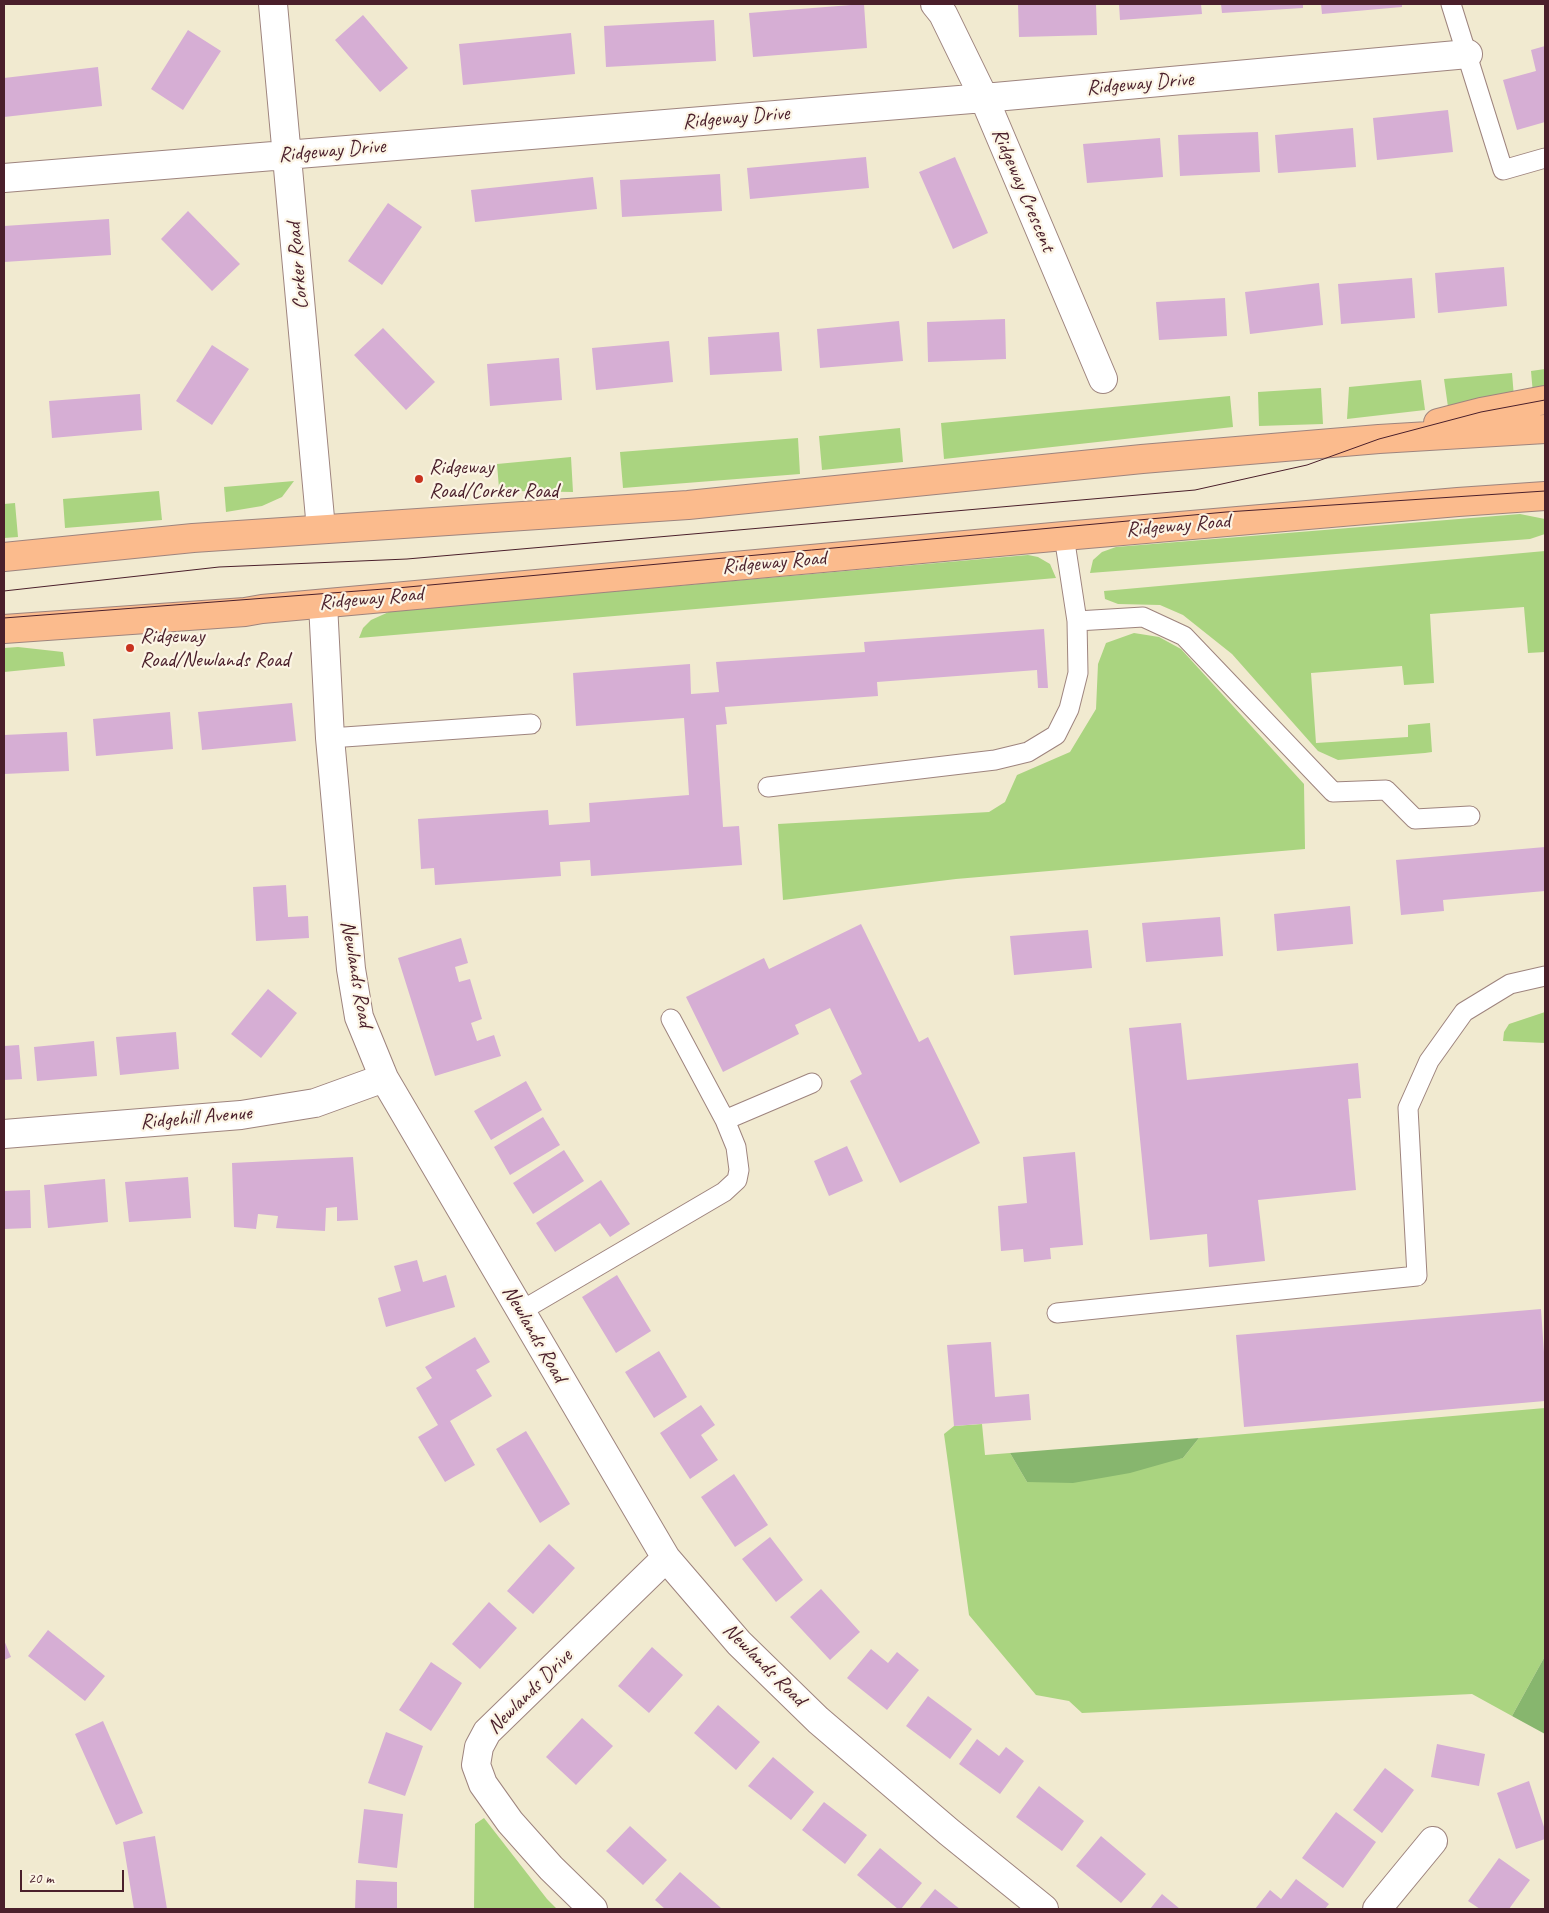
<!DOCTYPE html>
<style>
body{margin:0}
#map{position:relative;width:1549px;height:1913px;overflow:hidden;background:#f1ead0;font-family:Caveat,sans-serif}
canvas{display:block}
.frame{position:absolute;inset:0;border:5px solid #4a1f2b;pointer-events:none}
.scale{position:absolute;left:20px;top:1870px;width:104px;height:22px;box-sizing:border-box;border:2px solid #4a1f2b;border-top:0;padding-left:6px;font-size:15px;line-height:18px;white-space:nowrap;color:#4a1f2b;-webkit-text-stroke:4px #fcf5e5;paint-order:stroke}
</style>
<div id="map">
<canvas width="1549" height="1913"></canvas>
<div class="frame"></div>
<div class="scale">20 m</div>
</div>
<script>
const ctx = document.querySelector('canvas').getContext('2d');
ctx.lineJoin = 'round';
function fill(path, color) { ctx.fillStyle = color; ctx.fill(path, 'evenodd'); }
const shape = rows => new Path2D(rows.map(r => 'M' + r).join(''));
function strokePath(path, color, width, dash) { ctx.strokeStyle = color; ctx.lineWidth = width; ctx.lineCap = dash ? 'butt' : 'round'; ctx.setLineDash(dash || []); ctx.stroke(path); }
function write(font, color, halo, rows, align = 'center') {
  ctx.font = font + ' Caveat,sans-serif'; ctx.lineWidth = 4.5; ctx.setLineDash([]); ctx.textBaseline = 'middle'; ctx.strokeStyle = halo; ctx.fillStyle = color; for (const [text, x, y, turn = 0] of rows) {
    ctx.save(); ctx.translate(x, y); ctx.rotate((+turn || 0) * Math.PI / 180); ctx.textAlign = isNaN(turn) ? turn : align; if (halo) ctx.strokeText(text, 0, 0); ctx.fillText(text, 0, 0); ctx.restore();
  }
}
fill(shape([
 [1545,369,1545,391,1533,394,1531,371],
 [1512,373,1514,397,1448,407,1444,379],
 [1421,380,1425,410,1347,419,1349,387],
 [1321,388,1323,424,1259,426,1258,392],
 [1230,396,1233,427,944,459,941,423],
 [900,428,903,462,822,470,819,436],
 [798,438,800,474,623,488,620,452],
 [571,457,573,492,513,491,499,488,497,464],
 [294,481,282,497,262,506,226,512,224,487],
 [159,491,162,520,65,528,63,499],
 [15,503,18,537,4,538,4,504],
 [1520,514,1545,519,1545,534,1530,539,1090,573,1093,560,1102,552,1116,547],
 [1545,551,1545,652,1528,653,1524,607,1430,614,1434,683,1404,685,1402,666,1311,673,1316,743,1408,737,1408,725,1430,723,1432,752,1425,753,1338,760,1318,751,1232,654,1183,615,1160,605,1118,604,1105,599,1104,591],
 [1028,555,1038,557,1050,564,1056,578,359,638,363,628,371,620,391,611],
 [1134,633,1159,637,1181,649,1304,784,1305,849,956,879,783,900,778,824,989,812,1005,802,1017,775,1070,752,1096,709,1098,664,1106,643],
 [18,647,63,652,65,666,4,672,4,648],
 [1545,1012,1545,1043,1503,1041,1504,1032,1509,1024],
 [1545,1408,1545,1656,1512,1716,1472,1694,1082,1713,1069,1701,1036,1695,969,1615,944,1434,954,1426,982,1424,985,1455,1010,1453,1027,1482,1183,1458,1199,1438],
 [484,1818,547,1899,557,1909,474,1909,475,1824]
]), '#aad480');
fill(shape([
 [1199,1438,1183,1458,1130,1473,1073,1483,1027,1482,1010,1453],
 [1545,1656,1545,1734,1512,1716]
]), '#87b66e');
fill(shape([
 [864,4,867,48,753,57,749,13],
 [1018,4,1096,4,1097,35,1019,37],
 [1119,4,1201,4,1202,14,1120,20],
 [1221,4,1303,4,1303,8,1222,13],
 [1321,4,1402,4,1402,7,1322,14],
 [363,15,408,68,380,92,335,40],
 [714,20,716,61,606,67,604,26],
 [188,30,221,51,183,110,151,89],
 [571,33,575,74,463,85,459,44],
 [1545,46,1545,122,1517,130,1503,80,1536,71,1531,50],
 [98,67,102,106,4,117,4,78],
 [1448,110,1453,152,1377,160,1373,118],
 [1353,128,1356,167,1278,173,1275,135],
 [1258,132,1260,172,1180,176,1178,135],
 [1160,138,1163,177,1087,183,1083,144],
 [866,157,869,188,750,199,747,168],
 [955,157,988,233,953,249,919,172],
 [720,174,722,211,622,217,620,180],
 [593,177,597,209,475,222,471,190],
 [388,203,422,227,382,285,348,261],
 [188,211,240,264,212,291,161,239],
 [109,219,111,255,4,262,4,226],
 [1504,267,1507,306,1438,313,1435,273],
 [1412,278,1415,318,1341,324,1338,284],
 [1319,283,1323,325,1250,334,1245,292],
 [1225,298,1227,336,1159,340,1156,302],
 [1005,319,1006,359,928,362,927,322],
 [899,321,903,361,820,368,817,329],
 [383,328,435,382,406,410,354,355],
 [779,332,782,371,710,375,708,337],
 [669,341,673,382,596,390,592,348],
 [212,345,249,369,212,425,176,401],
 [559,358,562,400,490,406,487,364],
 [140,394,142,430,52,438,49,401],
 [1044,629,1048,688,1038,688,1037,670,877,682,878,696,725,707,727,724,716,725,723,827,739,826,742,865,591,876,590,860,560,862,561,876,435,885,434,868,421,869,418,819,548,810,549,825,590,822,589,803,689,795,684,718,576,726,573,673,690,664,691,694,719,692,716,662,865,652,864,642],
 [292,703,296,741,202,750,198,712],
 [170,712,173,749,96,756,93,719],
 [67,732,69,771,4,774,4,735],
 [1545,847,1545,891,1443,900,1444,911,1401,915,1396,860],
 [286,885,288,917,308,916,309,938,256,941,253,887],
 [1350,906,1353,944,1277,951,1274,914],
 [1220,917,1223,956,1146,962,1142,923],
 [861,924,919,1042,928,1037,980,1143,900,1183,850,1081,862,1074,830,1008,795,1025,799,1034,723,1072,686,997,764,958,769,969],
 [1088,930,1092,968,1014,975,1010,936],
 [461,938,468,963,455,967,459,982,470,979,482,1019,471,1023,477,1041,494,1035,501,1056,435,1076,398,958],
 [268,989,297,1013,261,1058,231,1034],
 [1181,1023,1187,1080,1358,1063,1361,1098,1348,1099,1356,1190,1258,1200,1265,1261,1209,1267,1207,1234,1150,1240,1129,1028],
 [176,1032,179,1069,120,1075,116,1037],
 [94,1041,97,1076,37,1081,34,1047],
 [19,1045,22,1079,4,1080,4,1046],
 [526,1081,542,1110,491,1140,474,1111],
 [543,1117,560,1145,510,1175,494,1147],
 [847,1146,863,1181,829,1196,814,1161],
 [564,1150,584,1181,533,1214,513,1183],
 [1075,1152,1083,1245,1050,1248,1051,1259,1024,1262,1023,1249,1001,1251,998,1206,1027,1203,1023,1157],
 [353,1157,358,1220,337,1221,337,1207,326,1208,325,1231,276,1228,278,1216,258,1214,256,1229,234,1227,232,1163],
 [188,1177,191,1218,129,1222,125,1182],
 [105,1179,108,1222,48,1228,44,1185],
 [601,1180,630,1224,610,1237,600,1223,555,1252,536,1223],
 [30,1190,31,1228,4,1229,4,1191],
 [417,1260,423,1282,446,1275,455,1307,386,1327,378,1298,401,1291,394,1266],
 [617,1275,651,1331,616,1353,582,1297],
 [1541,1309,1545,1367,1545,1401,1244,1427,1236,1335],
 [475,1337,490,1362,476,1370,492,1396,450,1421,475,1465,445,1482,418,1437,438,1425,416,1388,432,1378,425,1367],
 [991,1342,995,1397,1029,1394,1031,1420,954,1426,947,1345],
 [659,1351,687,1397,654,1418,625,1372],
 [701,1405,715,1425,701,1435,718,1460,690,1479,660,1433],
 [526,1431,570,1504,540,1523,496,1449],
 [734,1474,768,1525,735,1547,701,1497],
 [770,1537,803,1580,776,1602,742,1559],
 [549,1544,575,1568,533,1614,507,1591],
 [821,1589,860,1632,830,1660,790,1617],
 [489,1602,517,1628,480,1669,452,1644],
 [48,1630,105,1676,85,1701,28,1656],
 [4,1640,11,1657,4,1660],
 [652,1647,683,1675,649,1713,618,1686],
 [871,1649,888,1663,897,1652,919,1670,887,1710,847,1678],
 [431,1662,462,1683,431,1731,399,1710],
 [928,1696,972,1729,950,1759,906,1726],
 [718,1705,760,1742,736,1770,694,1733],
 [582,1718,613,1746,576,1785,546,1757],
 [103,1721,143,1813,116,1825,75,1734],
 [386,1732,423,1746,405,1796,368,1783],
 [977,1739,999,1756,1006,1747,1024,1761,1000,1794,959,1764],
 [1437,1744,1485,1754,1479,1786,1431,1777],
 [773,1757,814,1792,791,1820,748,1786],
 [1385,1768,1414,1790,1382,1833,1353,1810],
 [1529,1781,1545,1830,1545,1839,1516,1849,1497,1793],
 [1039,1786,1084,1821,1062,1851,1016,1817],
 [824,1802,867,1835,845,1864,802,1830],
 [364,1809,403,1814,397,1868,358,1863],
 [1336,1812,1376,1842,1343,1888,1302,1858],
 [630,1826,667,1860,643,1885,606,1851],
 [155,1836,167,1909,134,1909,123,1842],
 [1101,1836,1146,1874,1121,1903,1076,1866],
 [880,1848,922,1883,901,1909,898,1909,857,1875],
 [1499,1858,1530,1880,1509,1909,1480,1909,1468,1901],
 [680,1872,721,1908,720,1909,665,1909,655,1900],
 [1296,1879,1329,1904,1325,1909,1255,1909,1270,1890,1281,1899],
 [356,1880,397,1882,397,1909,355,1909],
 [935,1889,956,1906,960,1909,919,1909],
 [1162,1894,1180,1909,1150,1909]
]), '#d6aed4');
const lane = shape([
 [1451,4,1503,170,1545,158],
 [1077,621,1143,617,1184,636,1333,792,1386,790,1415,819,1470,816],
 [330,738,531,724],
 [768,787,995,760,1028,752,1056,735,1069,709,1078,673,1077,621,1064,536],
 [725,1120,812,1083],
 [521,1311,724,1192,737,1180,739,1170,736,1147,725,1120,671,1019],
 [1057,1313,1417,1276,1408,1108,1429,1061,1464,1012,1510,984,1545,976]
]);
const street = shape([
 [273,4,321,529],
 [935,4,943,14,984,98,1103,379],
 [4,178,984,98,1468,54],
 [323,604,330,738,351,969,359,1017,384,1078,666,1558,739,1643,818,1720,949,1832,1044,1909],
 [4,1134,241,1115,315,1103,384,1078],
 [593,1909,551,1868,510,1822,483,1784,476,1765,479,1747,487,1732,666,1558],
 [1377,1909,1433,1841]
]);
const highway = shape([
 [1438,423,1481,412,1545,400],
 [4,557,193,538,688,505,1142,459,1379,439,1545,429],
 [4,629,245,612,262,609,1064,536,1458,502,1545,496]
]);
strokePath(lane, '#9e847e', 21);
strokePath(street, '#9e847e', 30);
strokePath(highway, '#9e847e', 30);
strokePath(lane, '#fff', 19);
strokePath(street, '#fff', 28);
strokePath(highway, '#fbbb8d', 28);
strokePath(shape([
 [4,591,219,567,407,559,1195,490,1307,465,1379,439,1481,412,1545,400],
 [4,618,397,588,1226,512,1545,491]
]), '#4a1f2b', 1);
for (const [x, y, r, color] of [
 [419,479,5,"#c8321e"],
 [130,648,5,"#c8321e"]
]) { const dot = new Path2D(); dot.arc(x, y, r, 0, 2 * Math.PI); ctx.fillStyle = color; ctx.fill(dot); strokePath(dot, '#fcf5e5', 2); }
write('21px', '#4a1f2b', '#fcf5e5', [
 ["Ridgeway Drive",1140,84,-5],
 ["Ridgeway Drive",736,118,-5],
 ["Ridgeway Drive",332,151,-5],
 ["Ridgeway Crescent",1023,190,67],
 ["Corker Road",298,266,-95],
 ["Ridgeway Road",1178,526,-5],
 ["Ridgeway Road",774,563,-5],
 ["Ridgeway Road",371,599,-5],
 ["Newlands Road",356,974,80],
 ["Ridgehill Avenue",196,1118,-5],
 ["Newlands Road",534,1334,60],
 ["Newlands Road",764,1665,45],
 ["Newlands Drive",530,1692,-45]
]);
write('21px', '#4a1f2b', '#fcf5e5', [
 ["Ridgeway",429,467],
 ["Road/Corker Road",429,491],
 ["Ridgeway",140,636],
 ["Road/Newlands Road",140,660]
], 'left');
</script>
